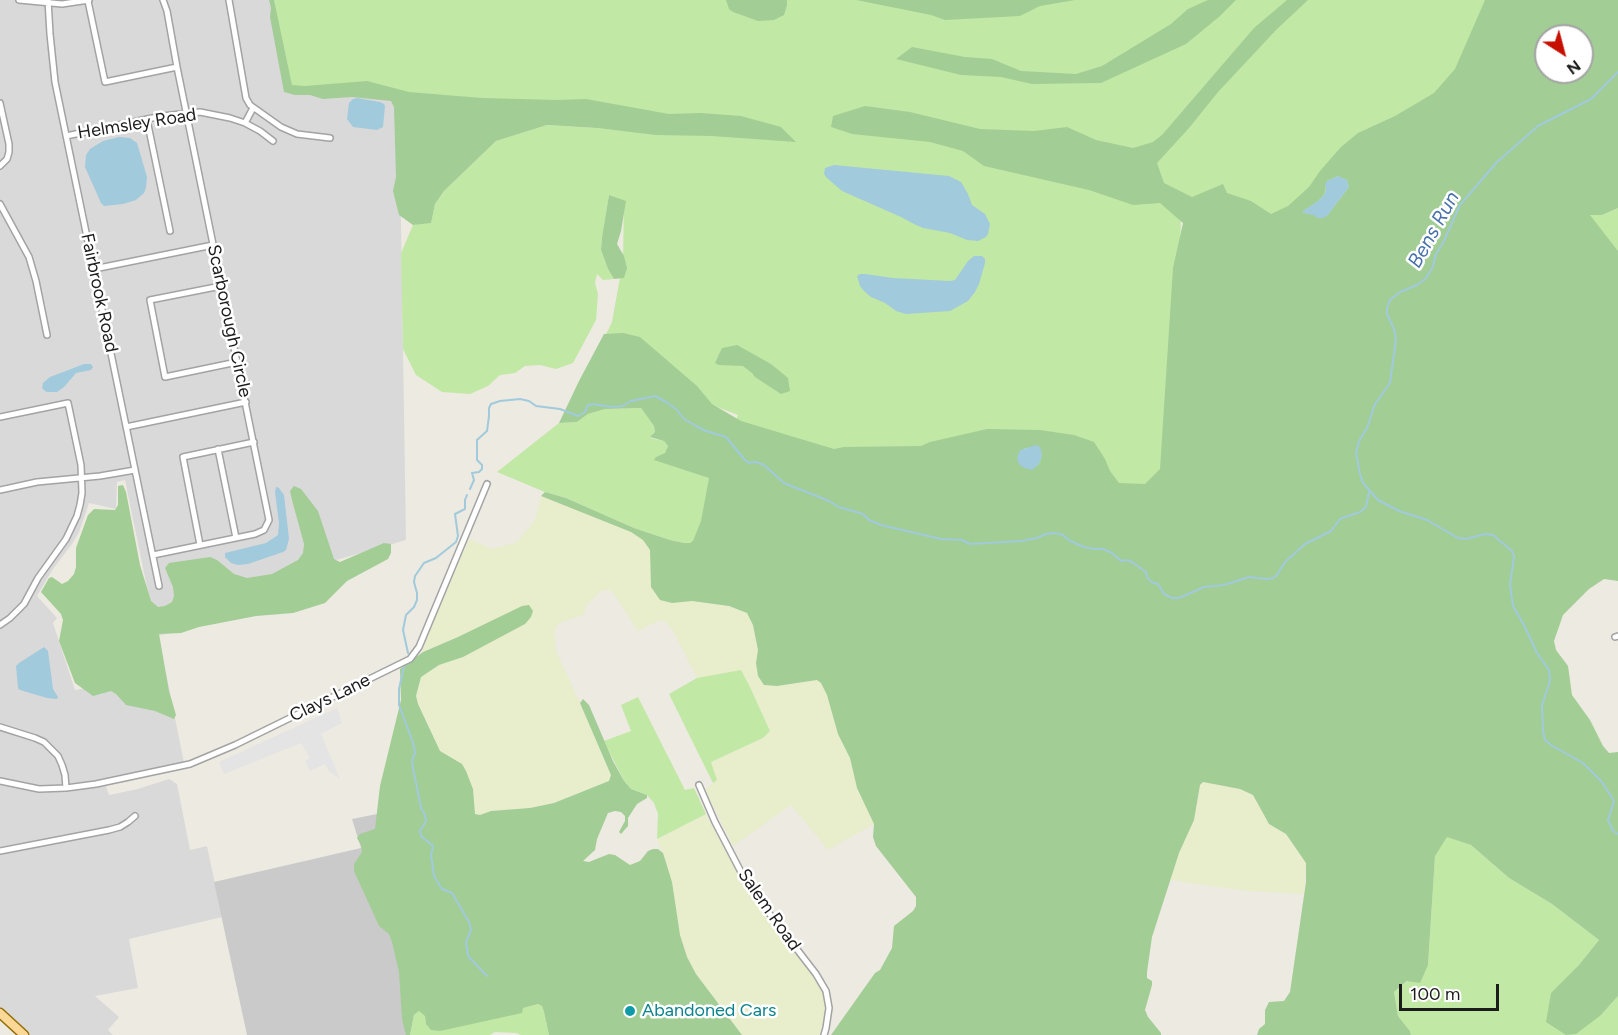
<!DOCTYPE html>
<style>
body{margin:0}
#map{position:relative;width:1618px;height:1035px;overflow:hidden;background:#edeae1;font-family:Figtree,sans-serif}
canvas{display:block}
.north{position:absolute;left:1534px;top:24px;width:60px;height:60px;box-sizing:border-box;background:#fff;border:2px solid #a4a4a4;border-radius:50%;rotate:144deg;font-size:16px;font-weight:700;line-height:24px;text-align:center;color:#1c1c1c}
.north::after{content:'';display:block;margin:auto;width:21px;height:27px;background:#c70f00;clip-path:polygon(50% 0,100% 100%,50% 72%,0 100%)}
.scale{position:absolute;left:1399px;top:984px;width:100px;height:27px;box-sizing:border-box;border:3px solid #1c1c1c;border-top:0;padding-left:8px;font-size:18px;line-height:21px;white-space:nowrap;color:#1c1c1c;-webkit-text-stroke:4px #fff;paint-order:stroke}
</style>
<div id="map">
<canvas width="1618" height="1035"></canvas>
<div class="north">N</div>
<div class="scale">100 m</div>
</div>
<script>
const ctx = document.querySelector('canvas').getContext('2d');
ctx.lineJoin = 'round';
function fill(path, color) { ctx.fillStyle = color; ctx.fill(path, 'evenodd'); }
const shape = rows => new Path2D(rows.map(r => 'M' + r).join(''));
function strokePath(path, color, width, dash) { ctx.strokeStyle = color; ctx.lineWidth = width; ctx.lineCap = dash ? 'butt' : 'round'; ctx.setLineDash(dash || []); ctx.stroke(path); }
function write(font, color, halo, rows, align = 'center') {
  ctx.font = font + ' Figtree,sans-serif'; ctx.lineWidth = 5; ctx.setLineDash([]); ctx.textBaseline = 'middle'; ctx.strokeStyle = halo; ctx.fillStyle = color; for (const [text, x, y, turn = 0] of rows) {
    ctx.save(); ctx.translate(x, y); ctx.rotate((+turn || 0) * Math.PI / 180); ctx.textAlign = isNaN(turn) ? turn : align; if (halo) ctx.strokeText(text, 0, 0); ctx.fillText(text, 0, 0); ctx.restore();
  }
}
fill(shape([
 [0,0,274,0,399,98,406,540,326,563,332,596,157,636,125,480,117,482,116,509,89,503,79,532,72,544,53,569,37,596,57,618,53,623,75,690,166,673,184,763,104,780,109,795,138,789,169,779,177,784,190,850,207,846,222,917,129,939,138,988,95,996,119,1017,108,1030,113,1035,30,1035,0,1008]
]), '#dad9d9');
fill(shape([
 [382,813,410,1035,247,1035,214,882,361,848,352,819]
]), '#cacaca');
fill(shape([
 [541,496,631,532,643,540,650,550,651,587,660,600,672,603,692,601,729,606,747,613,753,625,758,650,756,663,777,686,817,680,821,683,827,695,838,734,850,758,857,788,874,824,828,850,791,805,733,846,705,789,717,780,711,762,763,738,770,731,749,685,740,670,697,678,673,631,665,621,658,621,638,631,611,590,601,591,585,607,585,614,560,623,554,630,556,651,580,703,611,775,609,781,554,803,530,808,491,811,480,815,475,814,473,789,462,764,440,751,418,704,416,696,421,677,439,665,463,657,458,637,423,652,423,646,469,539,493,549,517,542,535,520],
 [1203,782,1240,789,1253,795,1269,824,1286,834,1306,863,1304,894,1248,891,1170,880,1179,853,1194,820,1200,785],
 [706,814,745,886,812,972,824,995,825,1015,820,1035,742,1035,696,974,687,957,680,935,663,853,657,839]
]), '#e8edcc');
fill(shape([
 [274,0,1618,0,1618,70,1449,269,1181,215,1173,534,684,543,670,540,634,528,566,498,545,492,497,472,559,423,577,422,588,414,605,409,641,408,654,426,655,432,650,438,664,441,668,446,665,454,656,457,709,478,706,499,738,415,594,359,612,322,623,261,624,201,609,195,602,237,601,250,608,269,614,279,603,280,597,274,595,283,598,294,596,320,573,363,556,369,540,365,525,366,515,373,500,375,488,386,470,394,442,392,416,375,403,349,401,253,413,225,431,222,435,204,444,191,496,141,547,125,597,128,625,131,626,118,287,90],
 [1546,36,1582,36,1582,72,1546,72],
 [1618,208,1618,251,1589,215,1602,215],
 [741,670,749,685,770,731,763,738,711,762,717,780,713,783,669,694,697,678],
 [638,697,685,790,694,788,706,814,657,839,658,814,654,803,647,795,631,789,624,781,604,741,631,731,621,705],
 [1447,836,1471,845,1509,878,1552,904,1599,940,1578,966,1601,1015,1618,996,1618,1035,1411,1035,1410,1031,1398,1016,1394,992,1428,965,1435,855],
 [538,1004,542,1006,544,1012,549,1035,521,1035,516,1033,495,1032,490,1035,410,1035,414,1015,419,1011,425,1015,426,1024,523,1008]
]), '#c2e8a6');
fill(shape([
 [269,0,274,0,292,85,305,86,367,81,409,92,482,98,557,100,586,99,669,114,700,113,741,116,781,127,796,142,712,136,656,135,597,128,547,125,496,141,444,191,435,204,431,223,413,225,399,215,393,191,396,177,394,107,391,101,352,97,323,99,310,95,295,95,284,92,270,17,271,8],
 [726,0,787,0,787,5,784,15,774,20,758,21,733,12,729,9],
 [856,0,1075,0,1040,6,1020,16,945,20,931,15],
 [1208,0,1236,0,1220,16,1186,44,1101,83,1032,84,1001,77,961,75,896,59,912,47,965,57,992,59,1021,71,1076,74,1102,66,1171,24,1188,9],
 [1287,0,1308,0,1276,30,1218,92,1189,128,1157,163,1164,183,1192,197,1223,184,1227,193,1251,201,1271,214,1288,206,1309,187,1320,171,1341,147,1358,133,1395,116,1434,93,1455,69,1485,0,1618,0,1618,208,1602,215,1590,215,1618,251,1618,581,1604,579,1589,589,1563,615,1554,641,1556,650,1568,666,1572,695,1590,720,1603,746,1609,753,1618,752,1618,996,1601,1015,1576,1034,1566,1035,1546,1022,1551,993,1578,966,1599,940,1552,904,1509,878,1471,845,1447,837,1435,856,1428,965,1420,983,1407,981,1394,992,1398,1016,1410,1031,1411,1035,1257,1035,1259,1029,1265,1024,1265,1010,1269,1002,1284,1001,1290,992,1306,882,1306,863,1286,834,1269,824,1253,795,1240,789,1203,782,1200,785,1194,820,1179,853,1152,937,1147,972,1147,978,1152,981,1152,985,1145,1010,1148,1017,1161,1033,1161,1035,831,1035,875,973,880,970,892,948,894,926,913,911,916,906,916,897,876,846,873,837,874,824,857,788,850,758,838,734,827,695,821,683,817,680,777,686,764,685,758,676,756,663,758,650,753,625,747,613,729,606,692,601,672,603,660,600,651,587,650,550,643,540,631,532,541,496,545,492,566,498,634,528,670,540,684,543,690,543,693,541,701,521,709,478,654,460,656,457,665,453,668,446,664,441,650,437,655,432,654,426,641,408,605,409,588,414,577,422,559,423,579,381,604,334,623,333,640,337,697,386,712,404,741,421,834,449,844,447,921,446,930,442,987,429,1040,430,1074,435,1094,442,1105,459,1110,471,1119,483,1145,484,1160,469,1173,268,1183,223,1160,203,1133,205,1089,190,984,166,963,151,930,142,852,134,831,127,833,116,865,106,910,112,980,129,1034,131,1067,127,1096,140,1133,148,1153,142,1162,135,1254,28],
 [1546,36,1582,36,1582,72,1546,72],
 [1338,176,1347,180,1349,187,1327,216,1304,213,1303,211,1318,201,1324,195,1327,181],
 [1024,448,1031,448,1042,454,1040,462,1037,466],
 [609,195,626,201,621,231,617,244,624,256,627,268,624,278,614,279,608,269,601,250,602,237],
 [737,345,771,364,788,378,790,391,781,394,755,377,752,373,743,366,719,365,715,363,722,348],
 [123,485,126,492,140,565,151,601,158,607,165,606,172,602,174,596,173,587,165,568,169,563,210,557,217,560,234,574,247,578,272,574,298,560,303,553,304,544,292,500,290,491,294,486,301,489,318,511,334,559,340,562,384,543,391,544,391,553,388,559,347,581,325,603,293,613,256,616,199,627,181,633,159,634,169,691,176,715,174,719,155,711,126,705,116,694,111,691,93,696,75,683,59,641,63,620,61,614,41,592,49,578,52,577,62,584,68,581,74,574,76,567,76,548,88,515,94,509,115,510,118,505,118,486],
 [529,605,533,611,531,617,525,624,463,657,439,665,421,677,416,696,418,704,440,751,462,764,466,771,473,789,475,814,480,815,491,811,530,808,554,803,609,781,611,775,580,703,583,699,589,705,613,761,624,781,631,789,647,795,647,798,637,804,628,818,628,826,621,834,619,832,625,821,625,816,621,812,615,811,608,813,597,839,595,850,583,861,589,862,609,854,615,855,630,865,640,861,648,851,653,849,658,849,663,853,672,882,680,935,687,957,696,974,742,1035,549,1035,544,1012,542,1006,538,1004,523,1008,522,1013,440,1031,431,1030,426,1024,425,1016,419,1011,414,1015,410,1035,406,1035,402,1019,399,972,392,942,389,934,379,926,354,871,354,864,362,852,361,845,357,838,360,834,375,829,380,786,401,700,400,669,423,652,458,637,522,606]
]), '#a2cd95');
fill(shape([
 [337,708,342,723,321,734,340,779,329,771,325,764,310,771,305,761,310,758,301,743,224,774,219,762]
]), '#e4e4e4');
fill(shape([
 [357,98,380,102,384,104,385,106,383,127,377,130,353,127,347,119,349,103,353,99],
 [119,137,130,138,137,143,147,177,146,188,144,193,136,200,123,204,104,206,101,203,85,167,86,155,90,149,103,141],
 [834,165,949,176,961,182,968,194,972,205,985,214,990,224,988,234,986,237,978,241,967,240,950,233,923,228,914,224,901,217,842,191,827,178,824,174,825,168],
 [1338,176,1347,180,1349,187,1327,216,1323,218,1318,218,1313,215,1304,213,1303,211,1318,201,1324,195,1326,189,1325,185,1327,181],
 [974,256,982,256,985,259,985,263,979,284,975,292,968,301,950,311,906,314,896,311,885,303,871,297,864,291,860,286,857,276,860,274,865,274,893,278,950,281,955,280,968,261],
 [84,364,91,364,93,367,91,370,76,373,64,387,57,392,47,392,45,391,42,388,43,383,50,377],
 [1036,445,1040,447,1042,454,1040,462,1037,466,1032,470,1024,468,1019,464,1017,458,1020,450],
 [276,487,279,488,284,495,289,539,286,550,283,552,248,564,238,565,231,563,225,557,225,553,266,543,278,535,279,523,275,492],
 [44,647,48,651,53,689,58,697,57,699,47,698,20,690,18,688,16,666,19,663]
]), '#a1cadc');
strokePath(shape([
 [1618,72,1591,99,1538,126,1497,162,1460,205,1443,243,1436,254,1432,269,1425,279,1417,285,1400,292,1390,300,1387,308,1387,314,1394,329,1396,339,1390,383,1375,404,1367,428,1359,441,1356,453,1360,474,1363,483,1378,500,1399,511,1427,520,1458,538,1466,539,1485,534,1493,535,1512,551,1514,556,1510,585,1513,606,1525,627,1537,653,1549,670,1550,678,1549,684,1542,705,1543,731,1545,740,1551,745,1583,763,1602,782,1614,801,1608,820,1613,831,1618,834],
 [470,489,474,480,472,473,479,472,482,469,482,465,477,460,477,440,487,431,489,416,489,408,491,404,500,401,520,399,529,401,536,406,560,409,578,416,585,412,588,405,593,404,612,407,623,406,631,401,655,396,666,402,676,409,684,419,696,426,706,431,726,437,744,459,749,463,756,462,764,465,784,483,829,501,839,507,863,514,869,520,881,525,941,539,962,540,970,544,1021,541,1037,538,1046,534,1055,533,1063,535,1070,541,1084,547,1094,549,1103,549,1112,553,1121,561,1127,560,1132,562,1146,572,1147,577,1151,582,1158,584,1164,594,1172,598,1179,598,1204,587,1224,585,1249,577,1267,579,1273,578,1277,575,1285,562,1305,544,1331,531,1340,519,1360,512,1366,507,1369,492],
 [408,653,403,630,406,615,414,607,417,600,417,593,414,582,415,576,424,563,436,558,456,542,458,536,455,514,465,509,465,500,467,495],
 [404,667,399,689,399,705,413,743,415,753,412,760,413,768,421,808,425,815,426,822,420,830,421,836,433,846,431,855,434,876,442,889,452,893,469,922,471,930,466,942,468,956,487,976]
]), '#a1cadc', 2);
const minor = shape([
 [19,0,62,4,89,0],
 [48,0,50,34,55,82,159,586],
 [229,0,246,98,250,105,281,127,297,134,330,138],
 [88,1,105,82,177,67],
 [0,103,9,144,9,152,7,159,0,166],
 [147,120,170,231],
 [245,123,253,108],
 [66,136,162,116,200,112,230,118,245,123,260,131,273,141],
 [0,204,29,257,36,281,47,335],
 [94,269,213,245],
 [221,286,150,300,165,377,237,362],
 [0,417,68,403,81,465,82,493,80,505,77,516,66,539,38,578,24,604,10,618,0,625],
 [126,427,246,402],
 [218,449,236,538],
 [0,490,37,482,100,476,135,470],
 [200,545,183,457,254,442],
 [153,555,255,534,264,530,269,520,177,67,167,11,163,0],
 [1615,637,1618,636],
 [0,727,35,738,44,742,58,756,62,765,65,775,66,788],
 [0,781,39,789,66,788,96,784,190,764,235,745,410,659,419,647,487,484],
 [699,785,715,822,741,872,762,904,816,974,826,991,829,1008,826,1028,824,1035],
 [0,851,109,830,120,827,128,822,135,816]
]);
const primary = shape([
 [0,1013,24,1035]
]);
strokePath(minor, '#a3a3a3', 8);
strokePath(primary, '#936e00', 11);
strokePath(minor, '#fff', 5);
strokePath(primary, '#fcd898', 8);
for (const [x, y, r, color] of [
 [630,1011,6,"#0f9aa8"]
]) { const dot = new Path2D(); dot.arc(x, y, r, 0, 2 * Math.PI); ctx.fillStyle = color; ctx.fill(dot); strokePath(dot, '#fff', 2); }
write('18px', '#1c1c1c', '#fff', [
 ["Helmsley Road",137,124,-9],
 ["Fairbrook Road",99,293,78],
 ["Scarborough Circle",229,321,78],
 ["Clays Lane",330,698,-26],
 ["Salem Road",769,910,55]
]);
write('18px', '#0d838f', '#fff', [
 ["Abandoned Cars",642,1011]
], 'left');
write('italic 20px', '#4972ab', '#fff', [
 ["Bens Run",1434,230,-61]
]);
</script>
